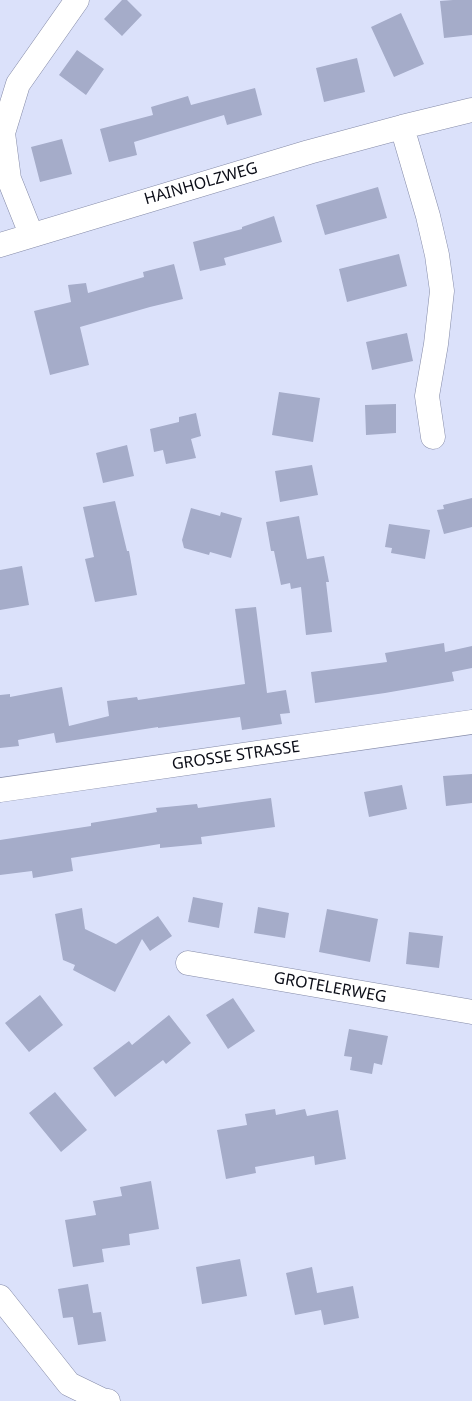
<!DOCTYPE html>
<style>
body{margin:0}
canvas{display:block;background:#dbe1fa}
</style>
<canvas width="472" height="1401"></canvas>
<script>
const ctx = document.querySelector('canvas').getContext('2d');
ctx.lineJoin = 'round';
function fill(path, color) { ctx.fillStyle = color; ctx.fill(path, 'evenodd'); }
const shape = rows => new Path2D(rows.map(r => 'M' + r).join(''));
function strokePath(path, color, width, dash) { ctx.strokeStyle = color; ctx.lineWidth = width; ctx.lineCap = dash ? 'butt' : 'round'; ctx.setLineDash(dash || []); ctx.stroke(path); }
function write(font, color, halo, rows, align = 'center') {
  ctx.font = font + ' "Noto Sans",sans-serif'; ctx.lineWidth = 4; ctx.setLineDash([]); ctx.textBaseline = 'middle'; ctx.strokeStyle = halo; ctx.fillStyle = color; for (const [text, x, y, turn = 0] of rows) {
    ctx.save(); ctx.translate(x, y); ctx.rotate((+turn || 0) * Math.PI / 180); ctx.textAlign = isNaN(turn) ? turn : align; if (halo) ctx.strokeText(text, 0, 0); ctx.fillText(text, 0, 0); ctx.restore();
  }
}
fill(shape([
 [122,0,127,0,142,15,122,36,104,19],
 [453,0,472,0,472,35,444,38,440,1],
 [401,13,424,64,394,77,371,27],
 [77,50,104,69,86,95,59,75],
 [357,58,365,92,324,102,316,68],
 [255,88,262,115,227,125,224,115,134,142,137,155,109,162,100,129,153,115,151,107,188,96,191,105],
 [62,139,72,174,40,182,31,147],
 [378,187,387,218,325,235,316,205],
 [274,216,282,242,224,258,226,265,200,271,193,242,242,229,242,227],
 [399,254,407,286,347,302,339,269],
 [174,264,183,299,150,307,80,327,89,365,50,375,34,311,71,302,68,285,86,283,88,293,144,277,143,272],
 [407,333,413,361,372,370,366,342],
 [279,392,320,398,313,442,272,435],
 [396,404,396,433,366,435,365,405],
 [196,413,201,436,191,439,196,458,166,464,163,450,154,452,150,429,179,422,179,417],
 [127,445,134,476,103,483,96,453],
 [312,465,318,495,280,502,275,471],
 [472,498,472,527,444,534,437,510,444,509,443,505],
 [115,501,127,551,129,551,137,595,95,602,85,559,94,557,83,507],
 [191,508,220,516,221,512,242,518,231,558,210,552,209,555,184,548,182,540],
 [299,516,307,559,324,556,329,582,326,582,332,632,306,635,301,587,291,589,290,583,281,585,274,551,271,551,266,522],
 [389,524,430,530,425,559,391,553,392,548,385,547],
 [22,566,29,605,0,610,0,570],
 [256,607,267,693,286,690,290,713,280,714,282,724,242,730,240,717,158,728,158,727,56,743,54,733,18,740,19,746,0,748,0,695,10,694,10,697,62,687,69,726,109,716,107,701,137,697,138,700,245,684,235,609],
 [444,643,445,652,472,646,472,668,452,672,454,681,385,693,315,703,311,672,387,662,385,653],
 [472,774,472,803,446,806,443,776],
 [402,785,407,809,369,817,364,792],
 [271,798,275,827,201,837,202,844,160,848,160,844,71,858,73,871,33,878,32,871,0,875,0,840,91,826,91,823,157,812,156,808,197,804,198,808],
 [193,897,223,903,219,928,188,922],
 [258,907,289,913,285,938,254,933],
 [82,908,85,929,116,944,158,916,172,936,150,951,142,939,115,992,73,970,75,965,63,960,55,914],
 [327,909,378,919,370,962,319,952],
 [409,932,443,936,439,968,406,964],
 [40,995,63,1025,29,1052,5,1023],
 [233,998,255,1031,228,1049,206,1015],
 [169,1015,191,1043,166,1064,163,1060,115,1097,93,1068,129,1041,132,1045],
 [349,1029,388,1036,382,1065,374,1063,372,1074,350,1070,352,1057,344,1056],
 [55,1092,87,1130,61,1152,29,1113],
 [275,1109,276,1115,305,1109,307,1116,338,1110,346,1159,315,1165,314,1156,255,1167,256,1173,226,1179,217,1130,247,1125,245,1114],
 [151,1181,159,1229,129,1234,130,1245,102,1249,104,1262,73,1267,65,1220,96,1215,93,1201,122,1196,120,1187],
 [240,1259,247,1296,202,1304,196,1267],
 [312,1267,317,1293,353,1286,359,1318,324,1325,321,1310,295,1315,286,1273],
 [88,1284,93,1313,101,1312,106,1341,78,1345,73,1317,63,1318,58,1289]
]), '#a5acc9');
const street = shape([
 [402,127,428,216,437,255,442,291,436,344,427,396,433,437],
 [31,234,9,179,3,133,18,84,77,0],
 [0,245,309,152,402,127,472,110],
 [0,790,472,722],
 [188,963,472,1012],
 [0,1297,69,1384,102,1400,108,1401]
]);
strokePath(street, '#858ba8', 25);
strokePath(street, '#fff', 24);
write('16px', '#0b0d17', '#fff', [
 ["HAINHOLZWEG",201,184,-16],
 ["GROSSE STRASSE",236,756,-8],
 ["GROTELERWEG",330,988,10]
]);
</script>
